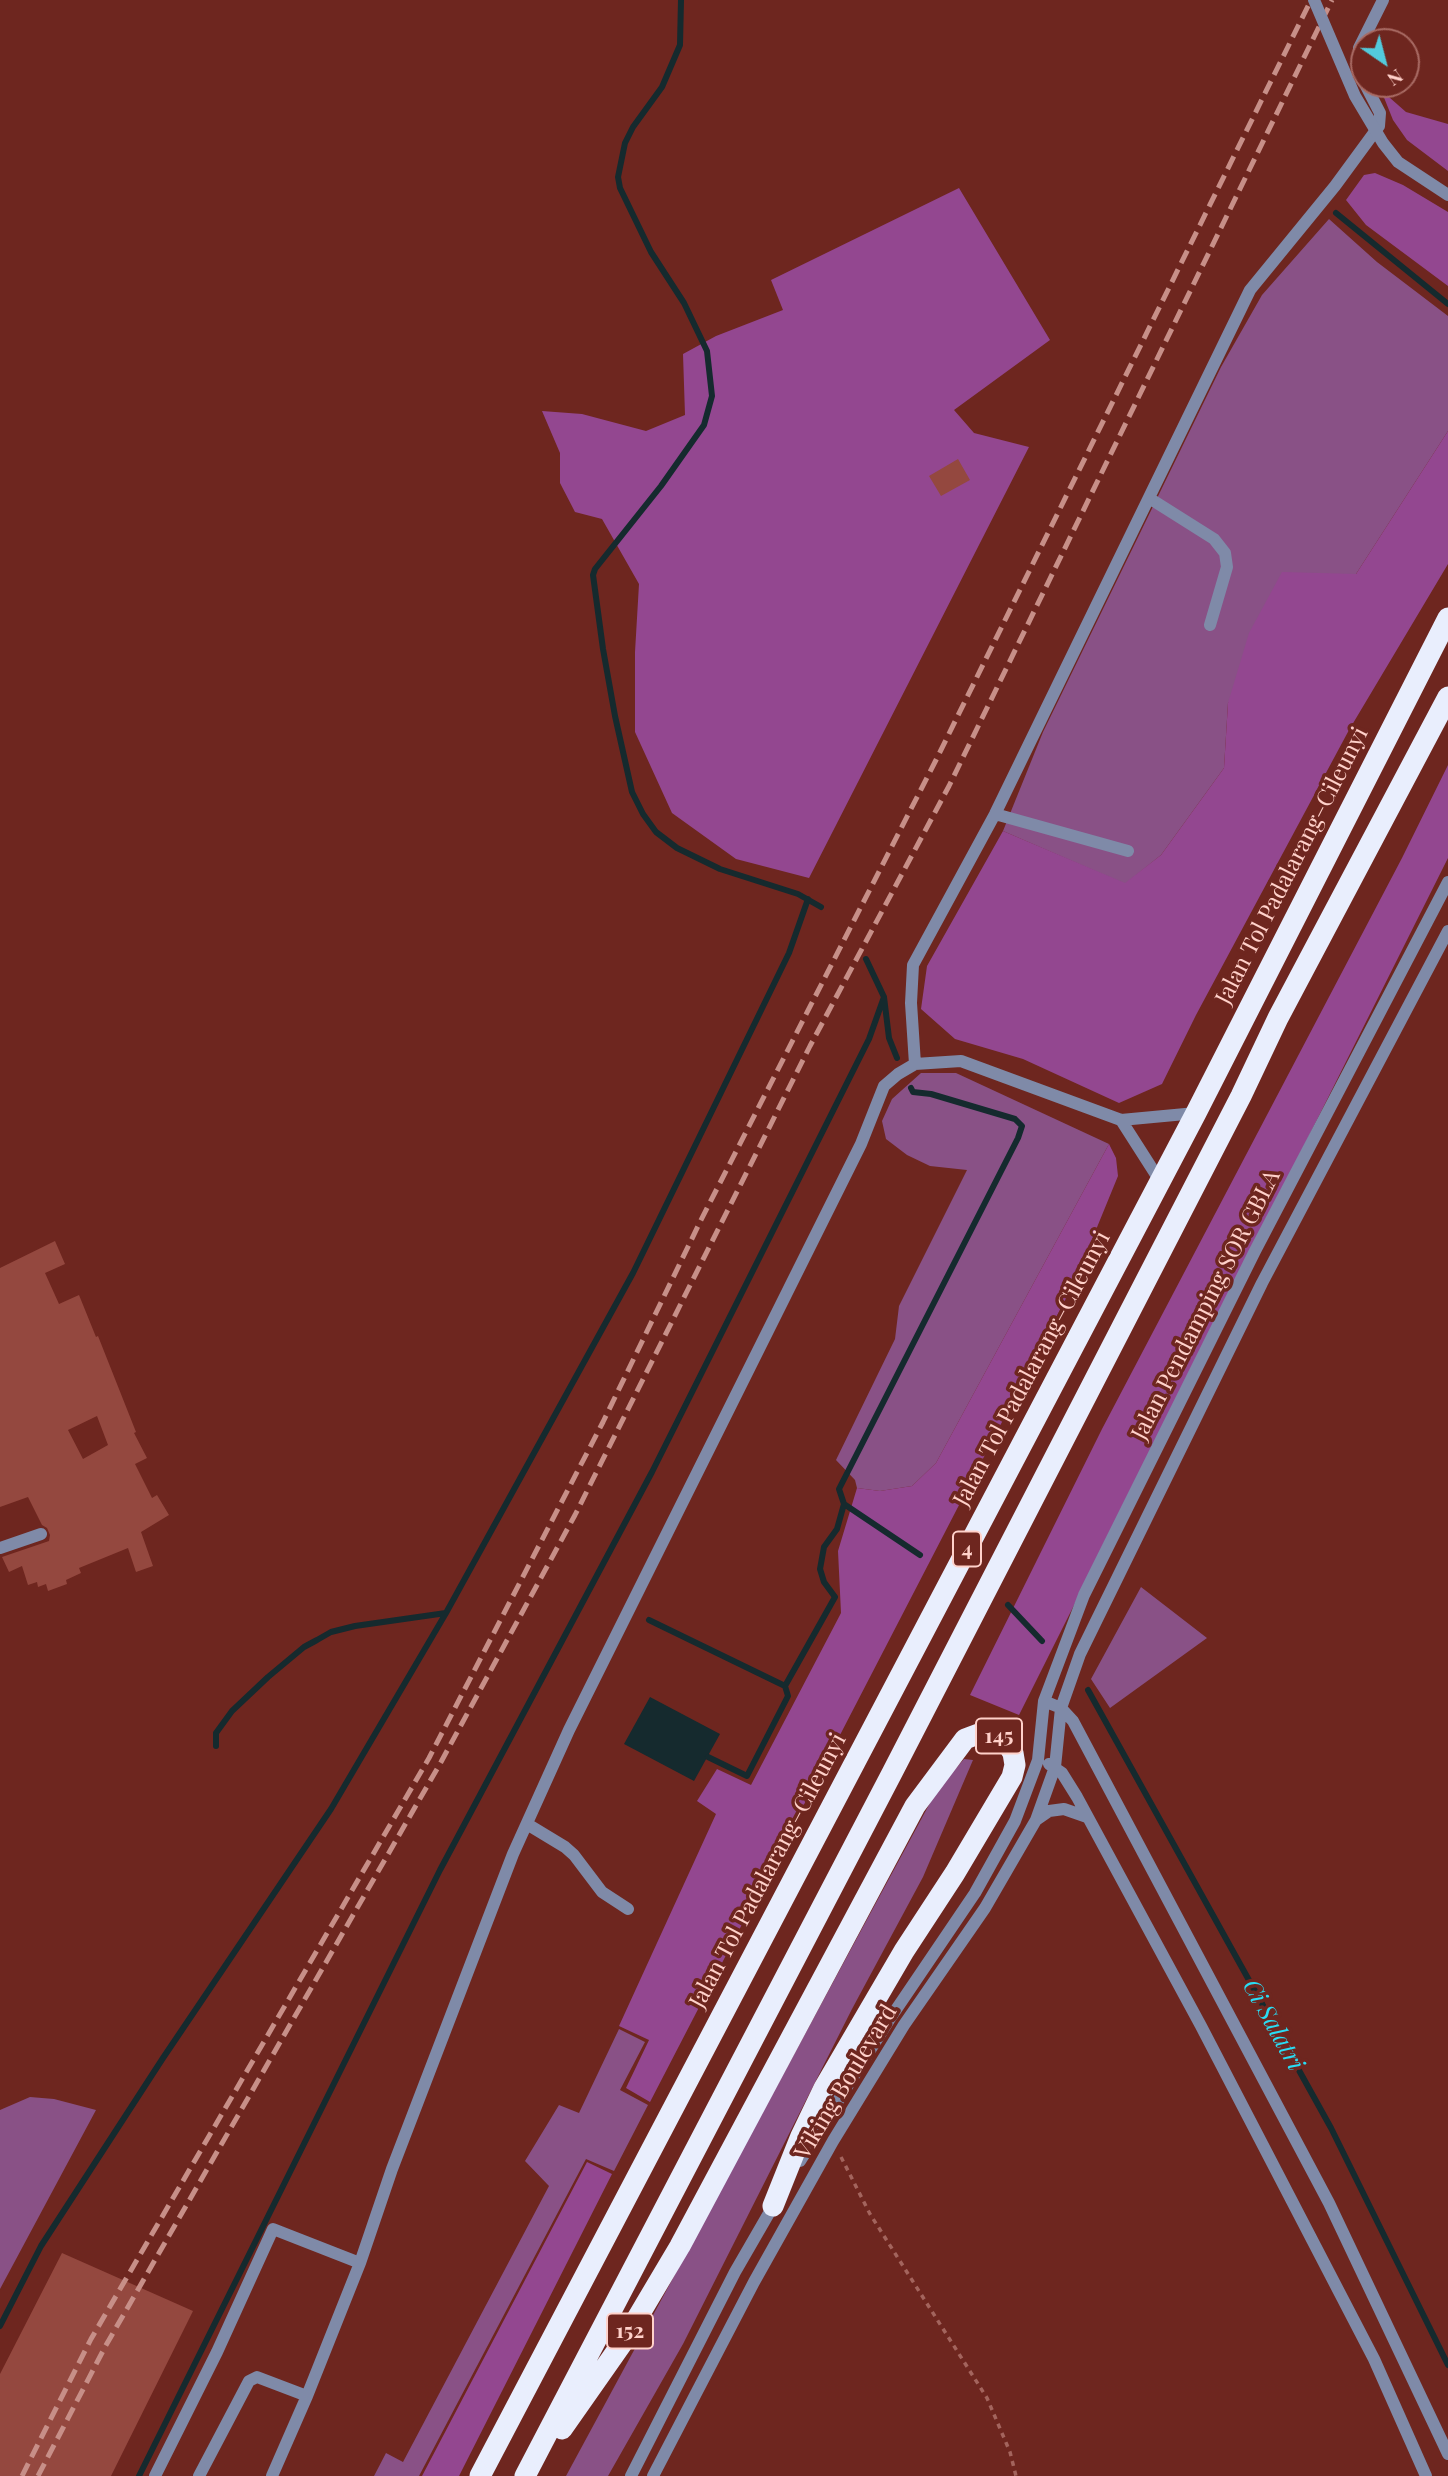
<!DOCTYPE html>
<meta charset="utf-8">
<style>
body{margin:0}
#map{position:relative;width:1448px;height:2476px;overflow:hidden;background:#6e261f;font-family:"Playfair Display",serif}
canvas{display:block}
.north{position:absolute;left:1350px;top:28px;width:70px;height:70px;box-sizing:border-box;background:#6e261f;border:2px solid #a86a63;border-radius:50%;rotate:145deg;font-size:19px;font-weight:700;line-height:28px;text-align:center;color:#ffd1ca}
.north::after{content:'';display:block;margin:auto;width:24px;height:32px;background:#53cadc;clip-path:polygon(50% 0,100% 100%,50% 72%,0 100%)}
</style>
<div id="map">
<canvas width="1448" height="2476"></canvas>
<div class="north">N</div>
</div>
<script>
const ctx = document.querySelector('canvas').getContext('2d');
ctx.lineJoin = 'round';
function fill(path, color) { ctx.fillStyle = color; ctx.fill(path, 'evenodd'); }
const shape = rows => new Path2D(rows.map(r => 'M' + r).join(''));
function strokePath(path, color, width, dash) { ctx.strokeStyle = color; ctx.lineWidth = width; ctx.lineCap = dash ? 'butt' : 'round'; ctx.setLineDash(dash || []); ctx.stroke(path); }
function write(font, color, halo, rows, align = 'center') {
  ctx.font = font + ' "Playfair Display",serif'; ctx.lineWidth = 7; ctx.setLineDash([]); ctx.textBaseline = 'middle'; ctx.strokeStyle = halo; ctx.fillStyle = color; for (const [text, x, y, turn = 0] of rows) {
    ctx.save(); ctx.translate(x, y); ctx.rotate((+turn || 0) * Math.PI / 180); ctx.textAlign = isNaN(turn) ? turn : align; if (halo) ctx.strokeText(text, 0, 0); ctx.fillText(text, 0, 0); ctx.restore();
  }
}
fill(shape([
 [1329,219,1377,262,1448,316,1448,431,1356,574,1228,703,1224,768,1161,855,1125,884,1003,831,1043,732,1221,367,1262,295],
 [921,1073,956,1073,1109,1144,936,1463,912,1486,880,1491,857,1488,855,1480,836,1460,895,1339,899,1306,967,1170,930,1166,907,1155,886,1139,882,1121,892,1099],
 [1141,1587,1207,1638,1110,1708,1091,1679],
 [964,1759,973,1760,923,1877,852,2009,683,2344,608,2476,566,2476,937,1790],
 [619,2029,645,2042,620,2090,648,2105,614,2171,586,2159,419,2476,374,2476,386,2453,403,2462,549,2186,525,2161,559,2105,579,2113],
 [30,2097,54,2099,96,2110,0,2289,0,2110]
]), '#895186');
fill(shape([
 [1381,90,1406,112,1448,124,1448,171,1407,140,1393,120],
 [1375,173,1403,185,1448,212,1448,286,1366,225,1346,200,1364,175],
 [959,188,1050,340,954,410,974,433,1029,447,809,878,736,859,672,813,635,732,635,652,639,584,602,519,575,512,560,483,560,453,542,411,582,414,646,431,685,415,683,354,716,336,783,310,771,280],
 [1448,431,1448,564,1349,730,1196,1015,1162,1084,1119,1103,1023,1059,955,1039,921,1009,927,966,1003,831,1125,883,1161,855,1224,768,1228,703,1249,633,1282,572,1356,574],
 [1448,765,1448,858,1019,1715,970,1695,1102,1429,1402,858],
 [1109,1144,1116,1158,1118,1176,1075,1281,650,2102,626,2088,649,2040,619,2026,716,1814,697,1801,717,1769,751,1785,841,1613,838,1551,857,1488,880,1491,912,1486,936,1463],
 [587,2162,612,2174,459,2476,422,2476]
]), '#934790');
fill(shape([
 [650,1697,720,1734,694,1781,624,1744]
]), '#152a2e');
strokePath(shape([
 [681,0,680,45,662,87,633,127,625,143,618,177,620,188,651,252,684,303,707,351,712,396,704,425,661,486,595,569,593,575,603,649,615,716,632,792,643,814,656,832,677,848,720,869,798,894,821,907],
 [1336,213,1448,304],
 [866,959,884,997,889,1038,897,1058],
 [844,1504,920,1555],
 [1008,1605,1042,1641],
 [649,1620,785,1686,835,1597,824,1582,820,1569,824,1547,837,1529,844,1504,839,1489,1018,1138,1022,1126,1015,1119,931,1094,913,1092,911,1088],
 [1088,1690,1331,2128,1448,2365],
 [216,1746,216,1733,232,1711,268,1677,304,1647,317,1640,331,1632,355,1626,446,1613],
 [708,1757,747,1776,788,1696,785,1686],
 [0,2326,41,2246,163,2058,331,1809,446,1613,633,1273,789,953,808,899],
 [139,2476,440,1870,652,1472,869,1039,884,997]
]), '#152a2e', 6);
fill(shape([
 [958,459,970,480,941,496,929,476],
 [55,1241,65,1264,45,1273,59,1304,79,1295,96,1337,98,1336,136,1432,134,1433,147,1458,135,1464,152,1498,157,1495,169,1515,141,1532,153,1566,136,1572,128,1548,79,1568,81,1573,66,1580,67,1584,48,1591,46,1584,38,1587,37,1582,28,1585,22,1566,9,1572,2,1557,49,1541,50,1535,47,1528,42,1525,28,1497,0,1507,0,1268],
 [97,1416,108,1445,83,1459,68,1430],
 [62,2253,193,2311,111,2476,0,2476,0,2374]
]), '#94483f');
strokePath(shape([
 [841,2157,870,2214,987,2398,1010,2452,1016,2476]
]), '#a3645d', 3.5, [5, 5]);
strokePath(shape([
 [1364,83,1361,77,1359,48,1383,0],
 [1149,498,1214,539,1225,553,1227,567,1210,625],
 [995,814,1128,851],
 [915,1064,911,1003,913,965,995,814,1250,290,1335,186,1379,126,1380,113,1365,84],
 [1121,1120,1160,1181],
 [0,1548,41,1534],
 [1044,1701,1061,1708,1073,1721,1329,2203,1448,2454],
 [1049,1764,1062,1773,1077,1797,1201,2026,1374,2359,1426,2476],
 [1036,1820,1049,1811,1064,1809,1087,1817],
 [527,1824,565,1847,574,1855,602,1892,628,1909],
 [800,2161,889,2020,975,1893,1015,1821,1038,1760,1044,1701,1084,1595,1255,1251,1448,882],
 [307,2396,360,2263,392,2169,513,1854,569,1730,861,1144,884,1086,898,1074,915,1064,961,1061,1121,1120,1196,1113],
 [155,2476,217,2352,273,2229,360,2263],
 [199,2476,249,2381,257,2377,307,2396,272,2476],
 [631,2476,735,2272,776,2201],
 [653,2476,754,2282,833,2141,904,2025,985,1908,1036,1820,1055,1767,1061,1708,1080,1654,1262,1283,1448,931]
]), '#7f8aa8', 12);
strokePath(shape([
 [562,2429,623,2342,680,2246,915,1806,965,1739,981,1733,1000,1737,1007,1743,1013,1753,1015,1765,1012,1777,955,1873,904,1951,824,2088,801,2136,773,2206],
 [480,2476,1196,1113,1448,618],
 [525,2476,892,1773,1241,1096,1278,1018,1448,697]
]), '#e9eefd', 21);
strokePath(shape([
 [22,2476,91,2339,429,1758,603,1422,701,1220,936,760,1311,0],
 [38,2476,105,2347,441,1762,575,1515,810,1046,949,786,1332,0]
]), '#c78f88', 5, [14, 7]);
strokePath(shape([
 [1314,0,1355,96,1383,143,1398,162,1448,195]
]), '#7f8aa8', 12);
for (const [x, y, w] of [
 [967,1549,28],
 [999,1736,46],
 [630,2331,46]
]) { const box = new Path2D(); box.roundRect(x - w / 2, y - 17.5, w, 35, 5); ctx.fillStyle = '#6e261f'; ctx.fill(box); strokePath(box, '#ffd1ca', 2); }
write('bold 21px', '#ffd1ca', null, [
 ["4",967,1549],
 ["145",999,1736],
 ["152",630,2331]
]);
write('23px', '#ffd1ca', '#6e261f', [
 ["Jalan Tol Padalarang–Cileunyi",1292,866,-63],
 ["Jalan Pendamping SOR GBLA",1206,1305,-63],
 ["Jalan Tol Padalarang–Cileunyi",1032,1369,-62],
 ["Jalan Tol Padalarang–Cileunyi",768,1871,-62],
 ["Viking Boulevard",846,2082,-59]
]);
write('italic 24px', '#29ddf4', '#6e261f', [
 ["Ci Salatri",1273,2025,61]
]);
</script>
